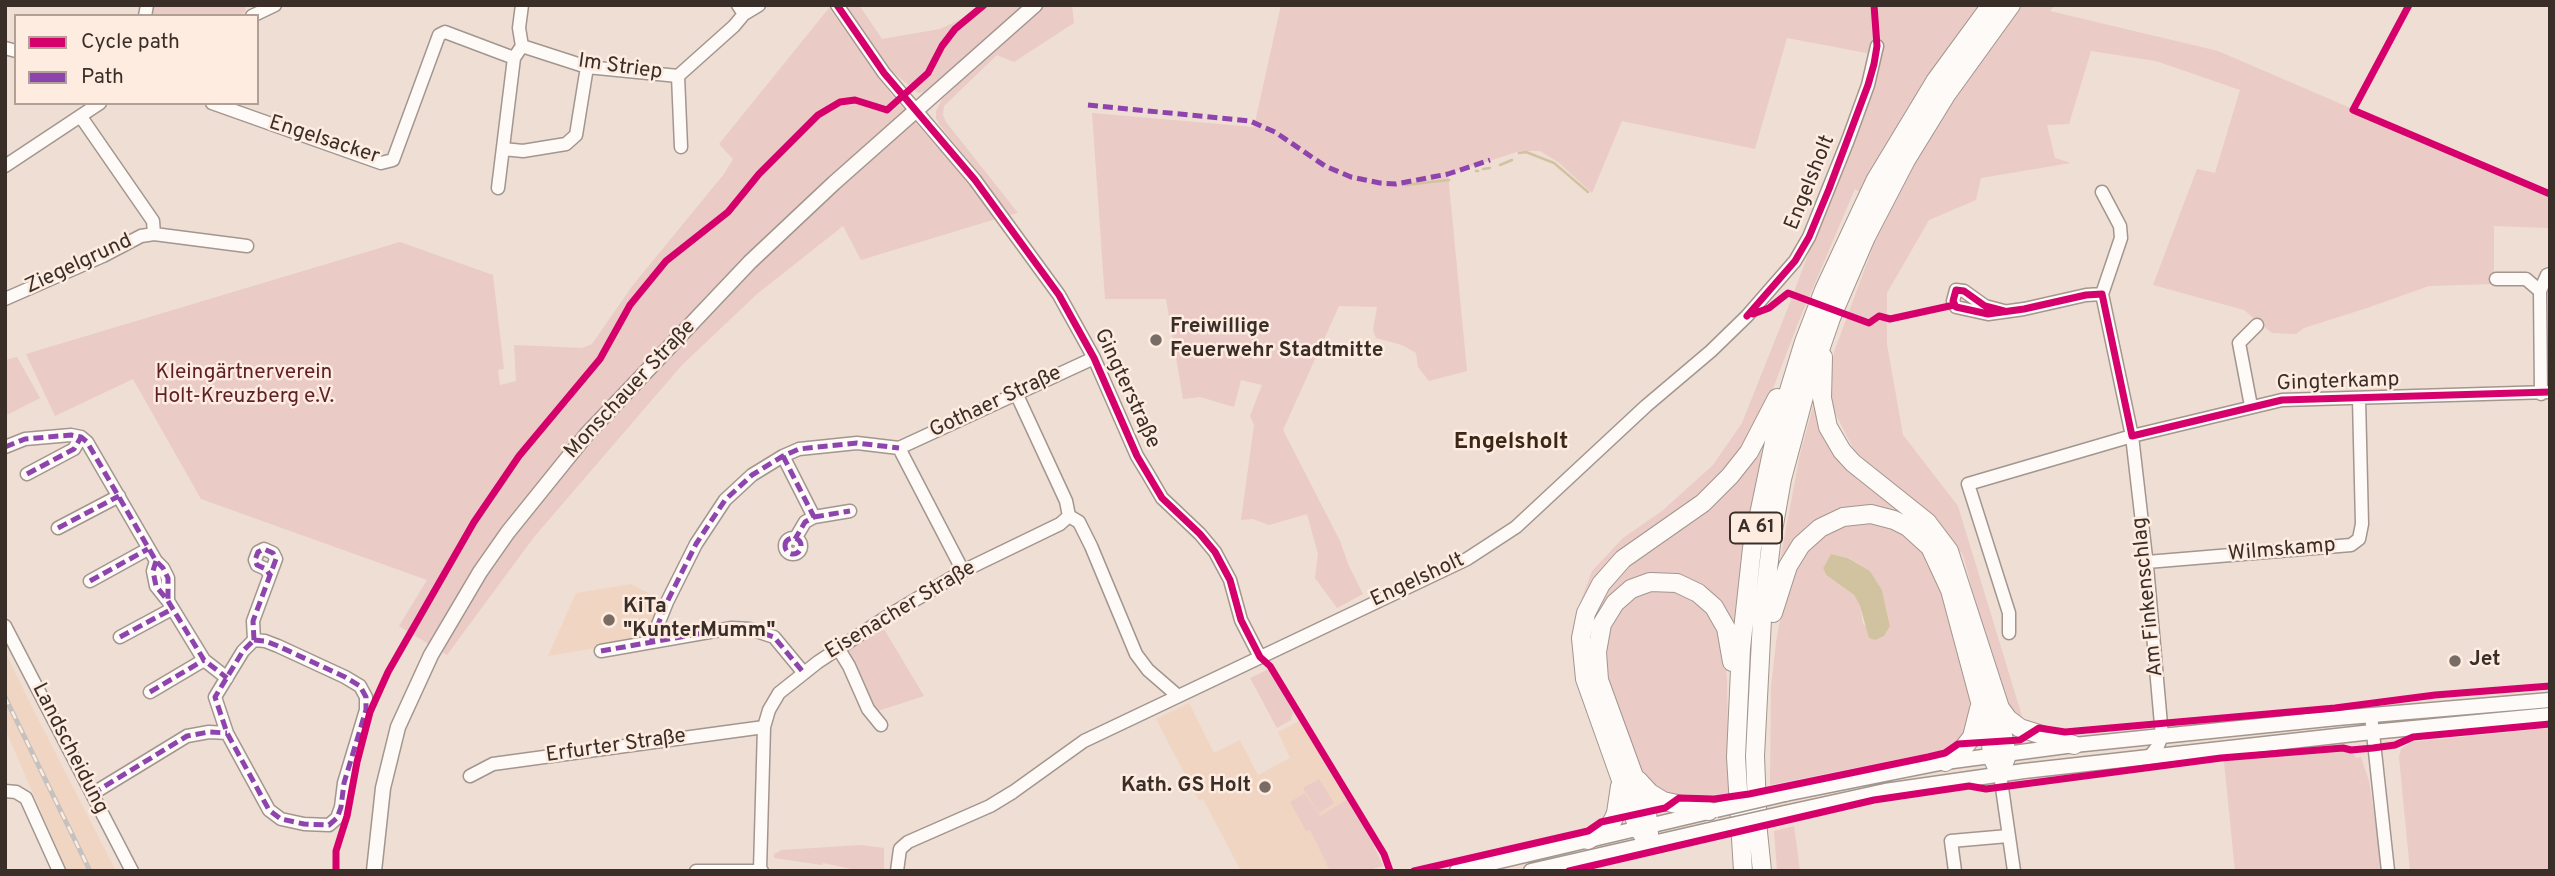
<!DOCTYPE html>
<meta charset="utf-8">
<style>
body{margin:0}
#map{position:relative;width:2555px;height:876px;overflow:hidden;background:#efded3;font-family:Overpass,sans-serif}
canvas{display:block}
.frame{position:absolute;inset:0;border:7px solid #3a2f28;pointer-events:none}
.legend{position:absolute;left:14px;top:14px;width:245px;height:91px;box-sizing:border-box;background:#feece0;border:2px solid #b0a096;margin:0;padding:9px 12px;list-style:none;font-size:21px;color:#3a2f28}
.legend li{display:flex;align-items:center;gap:14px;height:35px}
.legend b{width:35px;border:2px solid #b0a096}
</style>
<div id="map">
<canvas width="2555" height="876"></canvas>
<div class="frame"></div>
<ul class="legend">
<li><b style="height:9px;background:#d6006c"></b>Cycle path</li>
<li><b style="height:9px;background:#8e44ad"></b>Path</li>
</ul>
</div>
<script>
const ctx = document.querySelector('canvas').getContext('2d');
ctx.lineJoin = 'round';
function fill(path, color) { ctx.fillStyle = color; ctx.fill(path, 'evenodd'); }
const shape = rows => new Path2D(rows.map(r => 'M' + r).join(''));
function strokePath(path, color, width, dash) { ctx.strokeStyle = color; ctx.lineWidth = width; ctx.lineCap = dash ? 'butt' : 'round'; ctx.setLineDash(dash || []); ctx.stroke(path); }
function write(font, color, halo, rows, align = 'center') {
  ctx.font = font + ' Overpass,sans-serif'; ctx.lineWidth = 5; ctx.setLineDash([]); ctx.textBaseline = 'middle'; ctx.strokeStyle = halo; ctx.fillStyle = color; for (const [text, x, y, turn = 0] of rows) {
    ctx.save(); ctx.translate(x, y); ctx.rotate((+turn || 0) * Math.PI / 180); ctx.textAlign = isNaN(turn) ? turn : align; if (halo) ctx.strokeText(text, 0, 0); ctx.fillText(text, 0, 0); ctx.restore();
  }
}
fill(shape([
 [631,584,663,600,644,640,548,656,576,593],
 [5,652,34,711,116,871,67,871,5,729],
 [1189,703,1214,753,1240,740,1258,775,1290,758,1278,732,1299,721,1368,833,1316,842,1330,871,1241,871,1203,799,1199,801,1156,719]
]), '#f0d5c2');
fill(shape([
 [152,5,246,5,245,12,237,16,150,16],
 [845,5,859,5,882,39,940,29,961,19,981,5,1029,5,929,91,918,93,889,69],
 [1044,5,1072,5,1074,23,1014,62,997,55,944,106,943,115,946,122,1018,213,1010,215,939,124,936,118,936,111,942,99],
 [1281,5,2055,5,2050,11,2218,51,2550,194,2550,228,2494,226,2494,284,2429,286,2367,308,2304,328,2296,334,2272,333,2244,310,2153,285,2197,169,2215,173,2240,90,2156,61,2091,51,2069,124,2047,125,2055,158,2071,163,1981,178,1976,200,1929,220,1887,293,1887,344,1903,435,1958,506,2025,726,2011,715,1990,656,1963,555,1931,515,1874,470,1853,448,1830,403,1829,384,1834,352,1887,209,1855,189,1798,323,1766,407,1747,444,1701,497,1590,591,1576,614,1592,571,1623,538,1662,511,1713,465,1742,423,1791,300,1875,75,1877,55,1787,38,1755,149,1622,121,1592,193,1558,162,1540,151,1520,151,1448,174,1467,371,1429,381,1418,367,1416,353,1402,345,1376,338,1373,330,1377,307,1339,306,1283,430,1340,541,1348,564,1363,594,1337,608,1315,578,1318,554,1307,514,1269,525,1253,519,1241,520,1254,425,1250,416,1262,385,1241,380,1234,407,1200,397,1183,399,1166,299,1105,299,1092,113,1254,127],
 [829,8,891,94,934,144,959,168,999,218,861,260,843,226,757,294,682,365,534,537,447,655,399,626,427,580,201,499,133,379,55,416,26,354,400,242,493,275,504,369,498,370,500,385,516,381,514,345,582,348,592,344,633,285,724,174,733,159,719,144],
 [17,357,40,398,5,416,5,360],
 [1815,399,1821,429,1912,516,1926,538,1845,511,1777,577,1800,454],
 [1763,444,1732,632,1691,584,1622,590,1587,667,1590,619,1612,580],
 [1864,522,1886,525,1907,535,1921,548,1946,600,1973,694,1974,720,1964,739,1944,750,1770,785,1771,687,1776,642,1784,597,1795,568,1808,550,1821,538,1845,526],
 [1831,554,1849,558,1870,571,1882,590,1890,625,1884,636,1863,624,1860,606,1854,595,1826,575,1823,568],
 [1656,589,1685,592,1711,614,1724,647,1727,679,1729,793,1700,796,1661,794,1641,776,1606,675,1605,648,1612,621,1628,601,1641,593],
 [884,629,924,696,878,711,871,708,848,650],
 [1269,669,1293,712,1291,720,1277,728,1250,678],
 [2550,728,2550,871,2410,871,2399,757,2401,749,2411,742],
 [2343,748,2351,750,2356,758,2361,757,2369,781,2383,871,2235,871,2224,761],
 [1319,779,1334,803,1319,813,1303,788],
 [1305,793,1320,816,1348,799,1368,832,1383,866,1365,871,1330,871,1310,830,1306,831,1290,802],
 [1794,826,1800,871,1777,871,1774,831],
 [861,845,884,848,884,871,862,871,823,863,822,865,774,858,774,854,782,850]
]), '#eacbc6');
fill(shape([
 [1831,554,1848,558,1870,571,1882,590,1890,626,1884,636,1875,640,1869,638,1860,606,1854,595,1826,575,1823,568]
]), '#d2c3a0');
strokePath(shape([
 [1519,153,1526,152,1554,163,1588,192],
 [1500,165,1512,160],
 [1483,169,1490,168],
 [1476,171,1478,171],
 [1405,185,1449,180]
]), '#d2c3a0', 2.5);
const minor = shape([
 [837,5,884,73,975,180,1059,295,1094,358,1137,456,1148,474,1162,498,1200,534,1215,552,1230,580,1241,620,1260,657],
 [744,14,759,5],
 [145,16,147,5],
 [252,16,275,5],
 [522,46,587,67,678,76,734,26,744,14,738,5],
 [5,48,16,51],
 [678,76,681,147],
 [212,103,381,163,393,160,439,35,445,32,514,58],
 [503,149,523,151,566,144,576,135,587,67],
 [5,166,100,103],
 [498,188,514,58,522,46,519,28,522,5],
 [2102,192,2120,226,2121,238,2102,294,2132,436,2147,566,2162,736,2158,746,2150,756],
 [154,234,247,246],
 [2496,279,2526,279,2540,291,2547,275,2550,274],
 [2540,291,2541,394],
 [5,299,103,256,141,236,154,234,153,221,81,117],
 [2004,311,1985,306,1964,291,1956,290,1953,301,1956,307,1988,314,2024,309,2086,295,2102,294],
 [2251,406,2239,343,2257,325],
 [5,447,25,439,71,435,81,437,87,442,156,561,163,568,168,578,168,601],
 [783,456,814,517,805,522,795,539],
 [27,474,74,449,81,437],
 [1069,516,1079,522,1091,546,1136,654,1148,670,1178,696],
 [814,517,850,511],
 [58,528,119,496],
 '785 546a8 8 0 1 1 16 0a8 8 0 1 1-16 0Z',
 [156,561,153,571,156,586,168,601,204,660,227,678],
 [2147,562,2351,545,2359,539,2362,524,2359,399],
 [963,571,899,448,1094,358],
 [90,581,148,549],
 [5,626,132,871],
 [2009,633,2009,613,1968,484,2132,436,2282,400,2550,392],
 [120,637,172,609],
 [254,640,265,641,278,646,345,677,360,686,366,697,366,710,344,783,341,807,337,818,329,825,304,824,281,819,269,810,227,733,215,697,243,651,254,640],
 [254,640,253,621,276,559,273,553,264,549,258,552,255,560,257,565,266,569,270,575],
 [651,642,667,602,696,544,725,500,752,475,783,456,799,449,857,443,899,448],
 [838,648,849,666,868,709,881,725],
 [601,651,732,628,750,629,774,637,803,672],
 [150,692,204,660],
 [2371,715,2388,871],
 [2000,774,2014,871],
 [470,776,493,764,764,727],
 [5,791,16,792,26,798,59,871],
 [92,794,187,736,209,732,227,733],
 [760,870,764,727,769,710,779,693,818,662,885,618,963,571,1060,524,1069,516,1066,501,1016,393],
 [696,871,762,871],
 [897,871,900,849,908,842,990,806,1013,792,1084,741,1467,559,1516,527,1646,406,1711,351,1747,316,1795,261,1809,237,1848,140,1868,85,1877,46],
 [1955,871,1951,841,2008,836]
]);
const major = shape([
 [1785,794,1945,762,2074,745,2337,718,2550,700],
 [1785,813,1885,791,2024,771,2372,732,2550,715],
 [374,871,383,788,398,727,431,655,480,572,508,532,587,434,750,262,834,183,1035,5],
 [1457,871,1708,812],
 [1531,871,1714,829]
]);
const highway = shape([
 [1823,357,1822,398,1828,427,1842,451,1853,463,1927,522,1949,551,2000,708,2008,719,2020,728,2074,745],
 [1773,613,1788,566,1801,545,1820,528,1843,517,1871,514,1894,520,1908,527,1930,547,1950,590,1991,743,1992,757,2000,774],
 [1997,706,2007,755,2000,774],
 [1945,762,1961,751,1972,737,1979,709],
 [1638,780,1650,793,1663,801,1709,811],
 [1588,840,1608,827,1613,820,1616,813,1620,786],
 [1650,845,1638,828,1585,679,1581,638,1586,613,1601,584,1623,559,1703,503,1730,476,1749,452,1777,398],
 [1650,845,1647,812,1599,680,1597,652,1602,624,1615,603,1631,589,1650,582,1677,583,1698,593,1714,607,1726,628,1732,662],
 [1743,871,1736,757,1741,648,1752,548,1776,433,1804,342,1824,290,1875,181,1936,80,1991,5],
 [1762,871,1758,832,1755,756,1762,619,1772,536,1782,479,1805,393,1831,318,1866,237,1906,160,1946,95,2011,5]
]);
strokePath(minor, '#a3968e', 15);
strokePath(major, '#a3968e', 17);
strokePath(highway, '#a3968e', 20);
strokePath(minor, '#fdfaf8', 12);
strokePath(major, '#fdfaf8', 14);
strokePath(highway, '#fdfaf8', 18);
const rail = shape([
 [5,697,90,871]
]);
strokePath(rail, '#c5c1be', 5);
strokePath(rail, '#feece0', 2.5, [8]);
const majorBridge = shape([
 [1716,810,1785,794],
 [1714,829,1785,813]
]);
strokePath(majorBridge, '#a3968e', 17, []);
strokePath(majorBridge, '#fdfaf8', 14);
strokePath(shape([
 [1088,105,1250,121,1275,132,1325,166,1351,177,1380,183,1396,184,1448,174,1490,160],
 [5,447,25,439,71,435,81,437,87,442,156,561,163,568,168,578,168,601],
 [783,456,814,517,805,522,795,539],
 [27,474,74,449,81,437],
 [814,517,850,511],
 [58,528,119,496],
 '785 546a8 8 0 1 1 16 0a8 8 0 1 1-16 0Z',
 [156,561,153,571,156,586,168,601,204,660,227,678],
 [90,581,148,549],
 [120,637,172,609],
 [254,640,265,641,278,646,345,677,360,686,366,697,366,710,344,783,341,807,337,818,329,825,304,824,281,819,269,810,227,733,215,697,243,651,254,640],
 [254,640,253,621,276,559,273,553,264,549,258,552,255,560,257,565,266,569,270,575],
 [651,642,667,602,696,544,725,500,752,475,783,456,799,449,857,443,899,448],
 [601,651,732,628,750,629,774,637,803,672],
 [150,692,204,660],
 [92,794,187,736,209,732,227,733]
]), '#8e44ad', 5, [10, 5]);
strokePath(shape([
 [837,5,884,73,975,180,1059,295,1094,358,1137,456,1162,498,1200,534,1215,552,1230,580,1241,620,1260,657,1270,666,1384,854,1390,871],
 [2409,5,2353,110,2550,194],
 [2004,311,1985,306,1964,291,1956,290,1953,301,1956,307,1988,314,2024,309,2086,295,2102,294,2132,436,2282,400,2550,392],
 [1753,314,1769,308,1788,293,1869,323,1879,316,1890,319,1954,305],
 [1747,316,1795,261,1809,237,1829,189,1868,85,1874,64,1877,46,1874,5],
 [336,871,336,851,347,816,357,762,370,712,388,672,474,522,519,456,600,359,630,305,666,261,728,212,759,174,818,115,840,102,855,100,887,110,928,73,942,46,955,29,984,5],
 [1414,871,1588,831,1601,822,1665,808,1679,798,1714,799,1749,794,1928,757,1945,753,1958,744,2020,740,2039,728,2065,732,2335,708,2435,695,2550,686],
 [1569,871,1874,800,1969,786,1986,789,2221,758,2343,748,2351,750,2373,748,2395,745,2413,737,2550,724]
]), '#d6006c', 7);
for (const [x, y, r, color] of [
 [1156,340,7,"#796c64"],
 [609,620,7,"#796c64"],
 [2455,661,7,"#796c64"],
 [1265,787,7,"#796c64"]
]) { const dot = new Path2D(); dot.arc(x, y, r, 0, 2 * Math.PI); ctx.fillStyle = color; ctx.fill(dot); strokePath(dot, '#feece0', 2.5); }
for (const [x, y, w] of [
 [1756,528,52]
]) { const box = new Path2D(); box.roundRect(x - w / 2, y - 15.5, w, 31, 5); ctx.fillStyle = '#feece0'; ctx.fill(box); strokePath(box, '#3a2f28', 2); }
write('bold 19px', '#3a2f28', null, [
 ["A 61",1756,528]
]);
write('21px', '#3a2f28', '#feece0', [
 ["Im Striep",620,68,8],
 ["Engelsacker",324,141,18],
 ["Engelsholt",1811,183,-68],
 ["Ziegelgrund",79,265,-25],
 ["Gingterkamp",2338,383,-2],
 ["Gingterstraße",1126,389,65],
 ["Monschauer Straße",631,390,-47],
 ["Gothaer Straße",996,403,-25],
 ["Wilmskamp",2282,551,-5],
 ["Engelsholt",1418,581,-25],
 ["Am Finkenschlag",2149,597,-96],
 ["Eisenacher Straße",901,611,-31],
 ["Erfurter Straße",616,747,-8],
 ["Landscheidung",69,749,63]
]);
write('bold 21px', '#3a2f28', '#feece0', [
 ["Freiwillige",1170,328],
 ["Feuerwehr Stadtmitte",1170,352],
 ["KiTa",623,608],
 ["\"KunterMumm\"",623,632],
 ["Jet",2469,661],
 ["Kath. GS Holt",1251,787,"right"]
], 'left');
write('21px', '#5f1f26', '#feece0', [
 ["Kleingärtnerverein",244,374],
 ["Holt-Kreuzberg e.V.",244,398]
]);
write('bold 23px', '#3c2616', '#feece0', [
 ["Engelsholt",1511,443]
]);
</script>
